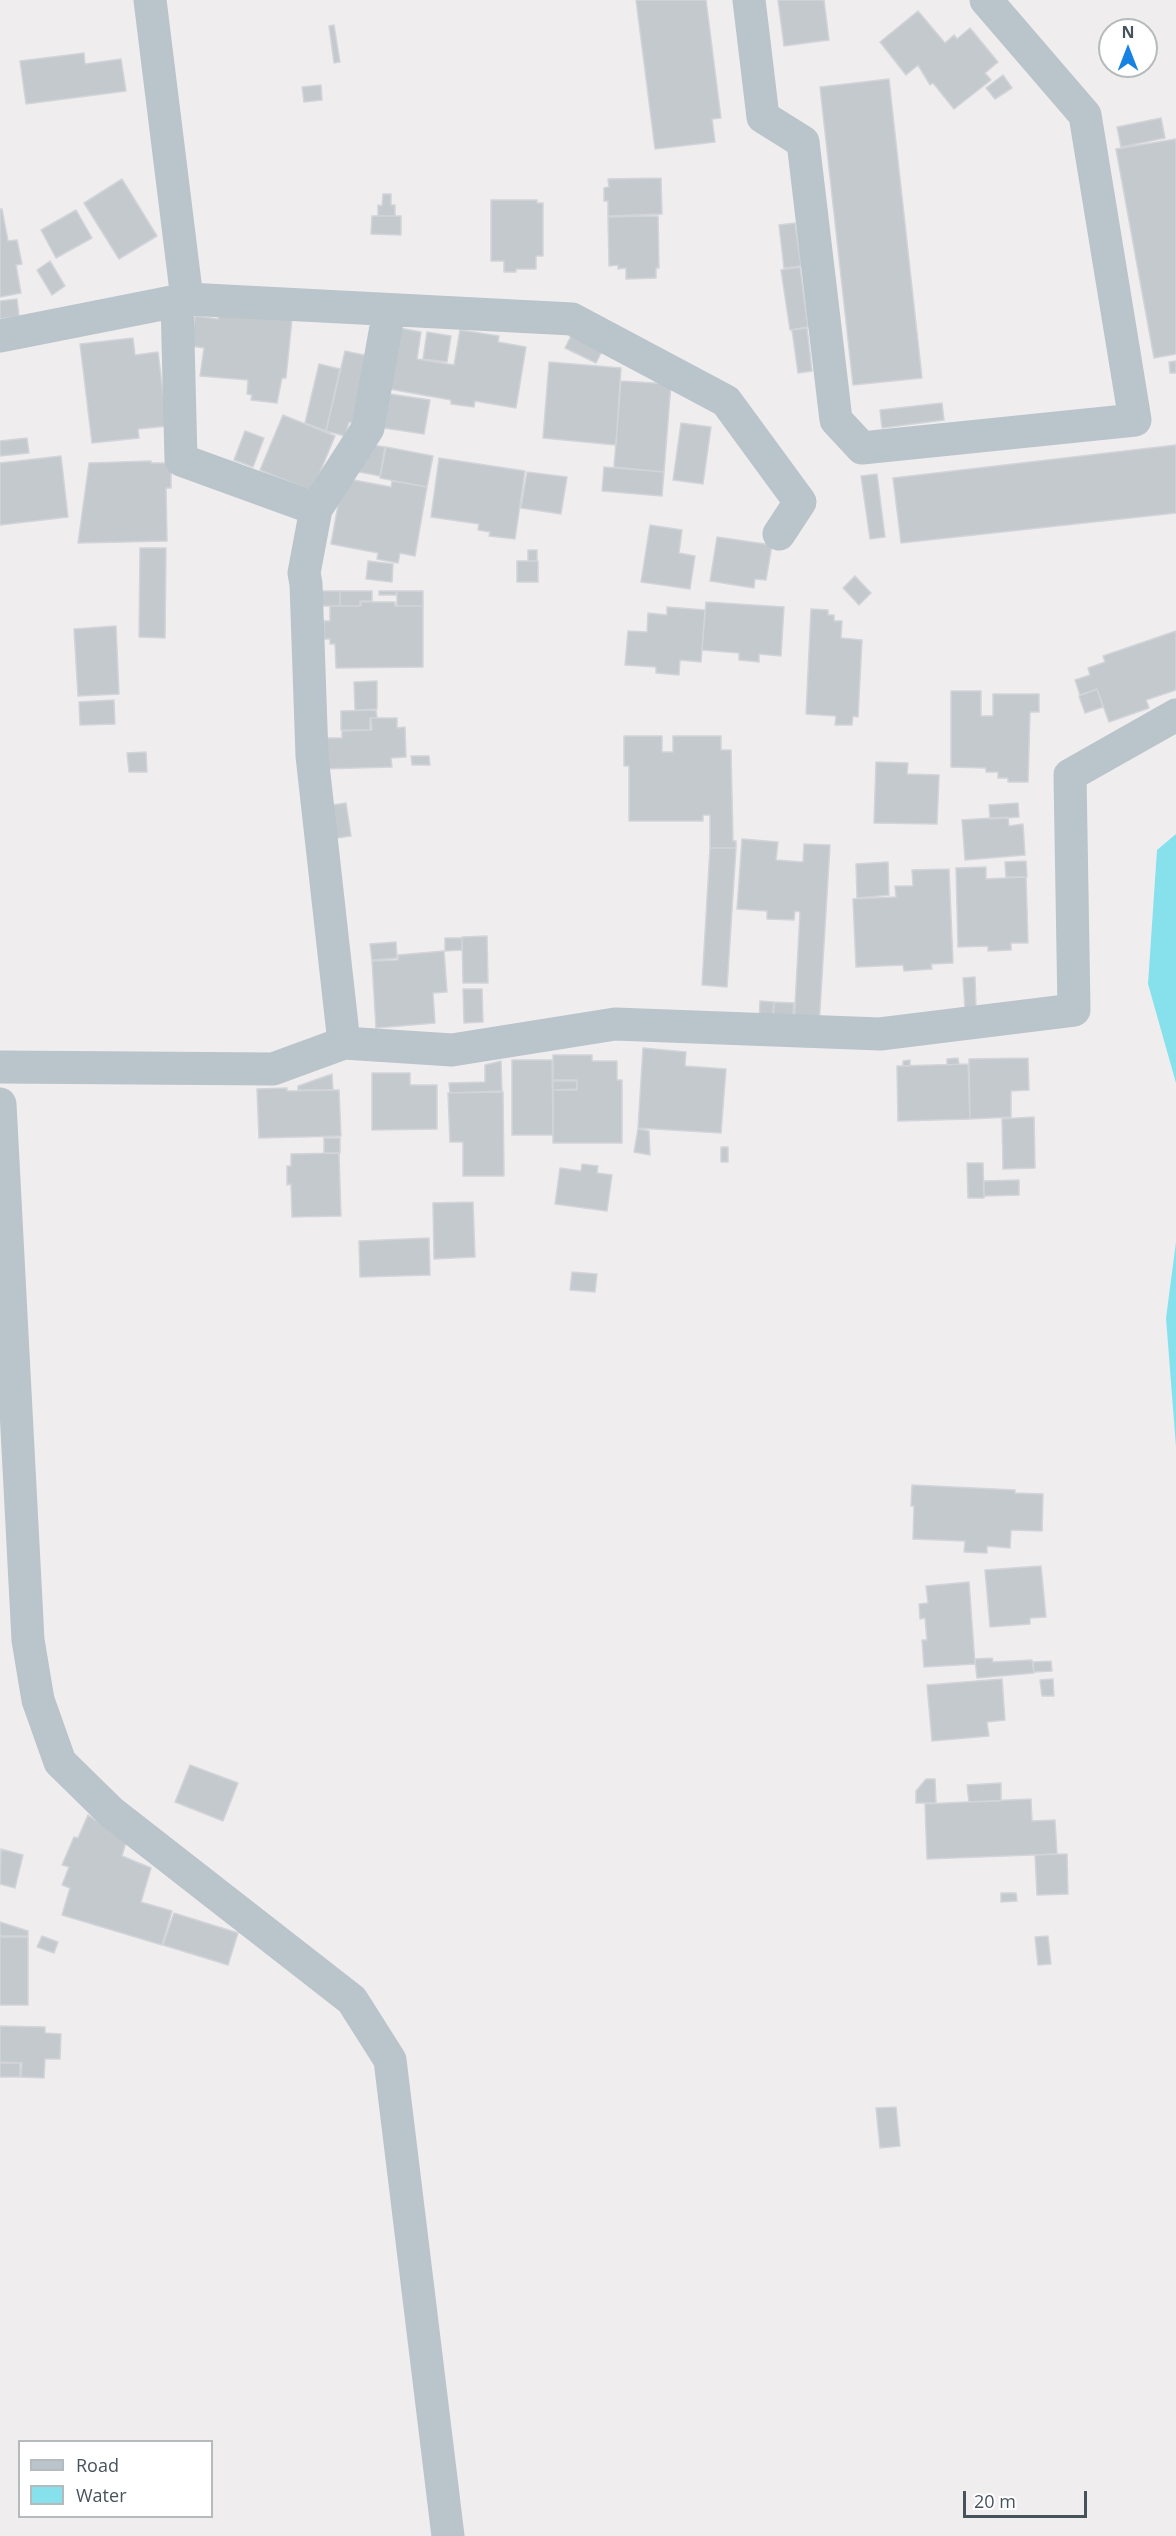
<!DOCTYPE html>
<style>
body{margin:0}
#map{position:relative;width:1176px;height:2536px;overflow:hidden;background:#f0edee;font-family:"Open Sans",sans-serif}
canvas{display:block}
.legend{position:absolute;left:18px;top:2440px;width:195px;height:78px;box-sizing:border-box;background:#fff;border:2px solid #b5babd;margin:0;padding:8px 10px;list-style:none;font-size:18px;color:#46535b}
.legend li{display:flex;align-items:center;gap:12px;height:30px}
.legend b{width:30px;border:2px solid #b5babd}
.north{position:absolute;left:1098px;top:18px;width:60px;height:60px;box-sizing:border-box;background:#fff;border:2px solid #b5babd;border-radius:50%;rotate:0deg;font-size:16px;font-weight:700;line-height:24px;text-align:center;color:#46535b}
.north::after{content:'';display:block;margin:auto;width:21px;height:27px;background:#1782e1;clip-path:polygon(50% 0,100% 100%,50% 72%,0 100%)}
.scale{position:absolute;left:963px;top:2491px;width:124px;height:27px;box-sizing:border-box;border:3px solid #46535b;border-top:0;padding-left:8px;font-size:18px;line-height:21px;white-space:nowrap;color:#46535b;-webkit-text-stroke:4px #fff;paint-order:stroke}
</style>
<div id="map">
<canvas width="1176" height="2536"></canvas>
<ul class="legend">
<li><b style="height:8px;background:#b9c4cb"></b>Road</li>
<li><b style="height:16px;background:#87e1ed"></b>Water</li>
</ul>
<div class="north">N</div>
<div class="scale">20 m</div>
</div>
<script>
const ctx = document.querySelector('canvas').getContext('2d');
ctx.lineJoin = 'round';
function fill(path, color) { ctx.fillStyle = color; ctx.fill(path, 'evenodd'); }
const shape = rows => new Path2D(rows.map(r => 'M' + r).join(''));
function strokePath(path, color, width, dash) { ctx.strokeStyle = color; ctx.lineWidth = width; ctx.lineCap = dash ? 'butt' : 'round'; ctx.setLineDash(dash || []); ctx.stroke(path); }
fill(shape([
 [1176,834,1176,1083,1148,984,1157,850],
 [1176,1242,1176,1447,1166,1318]
]), '#87e1ed');
const building = shape([
 [636,0,706,0,721,118,712,119,715,142,655,149,636,0],
 [778,0,824,0,829,40,784,46,778,0],
 [918,11,945,43,954,35,957,39,970,28,998,62,985,73,991,80,954,109,933,83,930,85,918,65,906,75,880,42,918,11],
 [334,25,340,62,334,63,329,26,334,25],
 [84,53,85,64,121,59,126,91,26,104,20,61,84,53],
 [1003,75,1012,88,995,99,986,88,1003,75],
 [889,79,922,378,853,385,820,87,889,79],
 [321,85,322,100,304,102,302,87,321,85],
 [1161,118,1165,138,1121,147,1117,127,1161,118],
 [1176,139,1176,354,1154,358,1116,149,1176,139],
 [661,178,662,214,608,216,608,201,604,201,604,188,609,187,608,179,661,178],
 [122,179,157,236,119,259,84,203,122,179],
 [383,194,391,194,391,205,395,205,395,216,378,216,378,205,382,206,383,194],
 [491,200,537,200,537,203,543,203,543,256,536,256,536,269,516,269,516,272,504,272,504,261,491,261,491,200],
 [0,209,2,209,8,241,17,240,22,264,16,265,21,293,0,297,0,209],
 [76,210,92,238,56,258,41,230,76,210],
 [372,216,401,216,401,235,371,234,372,216],
 [658,216,659,268,656,268,656,278,626,279,626,268,618,269,618,265,609,266,608,217,658,216],
 [795,223,801,266,784,268,779,225,795,223],
 [50,261,65,286,52,295,37,270,50,261],
 [800,267,808,327,790,330,781,270,800,267],
 [17,299,19,316,0,319,0,301,17,299],
 [219,315,292,319,286,378,282,378,277,403,251,400,252,395,247,394,248,380,200,376,204,348,191,346,195,316,218,319,219,315],
 [394,327,421,332,417,359,454,365,460,330,499,336,498,342,526,347,516,408,475,401,474,407,451,404,451,400,384,388,394,327],
 [807,328,812,371,798,373,792,330,807,328],
 [427,332,451,336,447,362,423,359,427,332],
 [571,336,602,351,596,363,565,348,571,336],
 [133,338,135,355,158,352,167,426,138,429,139,438,92,443,80,344,133,338],
 [345,351,373,357,358,425,349,422,345,436,326,431,345,351],
 [1176,361,1176,373,1170,373,1169,362,1176,361],
 [549,362,621,368,616,445,543,438,549,362],
 [319,364,340,369,326,431,305,423,319,364],
 [621,381,671,384,664,472,614,467,621,381],
 [390,394,430,400,424,434,384,428,390,394],
 [942,403,944,420,882,428,880,410,942,403],
 [283,415,335,436,312,491,260,470,283,415],
 [681,423,711,427,703,484,673,480,681,423],
 [245,431,264,438,253,467,234,460,245,431],
 [27,438,29,453,0,456,0,441,27,438],
 [365,444,385,447,380,476,349,470,365,444],
 [1176,445,1176,513,901,543,893,478,1176,445],
 [386,447,433,456,427,487,380,478,386,447],
 [61,456,68,517,0,525,0,463,61,456],
 [439,458,525,471,515,539,489,536,490,532,478,530,479,524,431,517,439,458],
 [151,461,151,463,171,463,171,488,166,488,167,541,78,543,89,463,151,461],
 [604,467,664,472,662,496,602,491,604,467],
 [527,472,567,477,561,514,521,508,527,472],
 [877,474,885,537,870,539,861,476,877,474],
 [343,478,391,487,392,481,427,487,415,556,400,553,398,563,377,559,378,553,331,544,343,478],
 [650,525,682,530,679,553,695,556,690,589,641,582,650,525],
 [717,537,772,545,766,580,755,579,754,588,710,581,717,537],
 [140,548,166,548,165,638,139,637,140,548],
 [528,550,537,550,537,561,528,561,528,550],
 [368,561,393,564,392,582,366,579,368,561],
 [517,561,538,561,538,582,517,582,517,561],
 [855,576,871,593,859,605,843,588,855,576],
 [319,591,340,591,340,606,319,606,319,591],
 [340,591,372,591,372,601,360,601,360,606,340,606,340,591],
 [379,591,396,591,396,595,379,595,379,591],
 [397,591,423,591,423,606,397,606,397,591],
 [361,602,395,602,395,606,423,606,423,667,336,668,335,644,330,644,330,639,324,639,324,621,330,621,330,606,361,606,361,602],
 [706,602,784,607,781,656,759,654,759,662,739,660,739,653,702,650,706,602],
 [667,607,705,610,701,662,680,660,679,675,656,673,656,667,625,665,628,631,647,632,648,613,667,615,667,607],
 [811,609,828,610,828,615,834,615,834,621,842,621,841,638,862,640,858,717,853,716,852,725,835,725,836,716,806,714,811,609],
 [116,626,119,694,78,696,74,629,116,626],
 [1176,631,1176,690,1146,700,1149,708,1109,722,1097,689,1080,695,1075,680,1090,675,1088,668,1105,662,1103,656,1176,631],
 [377,681,377,709,355,710,354,682,377,681],
 [1097,689,1103,707,1085,713,1079,696,1097,689],
 [951,691,981,691,981,716,993,716,993,694,1039,694,1039,712,1030,712,1028,782,1008,782,1008,778,998,778,998,772,986,772,986,768,951,767,951,691],
 [114,700,115,724,80,725,79,702,114,700],
 [376,710,377,718,370,718,370,730,341,730,341,711,376,710],
 [371,718,397,718,397,728,405,727,406,757,391,758,392,767,321,769,320,738,342,738,342,731,372,730,371,718],
 [624,736,662,736,662,752,673,752,673,736,721,736,721,750,731,750,733,841,736,841,736,848,710,848,710,815,703,815,703,821,629,821,629,766,624,766,624,736],
 [146,752,147,772,129,772,127,753,146,752],
 [411,756,429,756,430,765,412,765,411,756],
 [876,762,908,763,907,774,939,775,937,824,874,823,876,762],
 [346,803,351,836,331,839,326,806,346,803],
 [1018,803,1019,817,990,819,989,805,1018,803],
 [1008,817,1009,826,1023,824,1025,855,965,860,962,820,1008,817],
 [742,839,778,842,776,860,803,862,804,844,830,845,819,1026,794,1025,800,912,795,911,794,920,767,919,767,911,737,909,742,839],
 [710,848,736,848,727,987,702,985,710,848],
 [1026,861,1027,877,1006,877,1005,862,1026,861],
 [888,862,889,895,857,898,856,864,888,862],
 [986,867,986,879,1026,877,1028,943,1011,943,1011,950,988,951,988,946,958,947,956,868,986,867],
 [949,869,953,963,931,964,932,969,904,971,903,965,856,967,853,899,896,897,895,886,913,886,912,870,949,869],
 [487,936,488,983,463,983,462,937,487,936],
 [445,938,462,938,462,950,445,951,445,938],
 [396,942,397,958,372,960,370,944,396,942],
 [444,951,447,992,433,993,435,1023,376,1028,372,961,398,960,398,955,444,951],
 [975,977,976,1008,965,1009,963,978,975,977],
 [463,989,482,989,483,1022,464,1023,463,989],
 [760,1001,774,1002,772,1023,759,1023,760,1001],
 [774,1002,794,1003,792,1025,773,1023,774,1002],
 [643,1048,686,1052,685,1066,726,1069,721,1133,638,1128,643,1048],
 [553,1055,592,1055,592,1061,617,1061,617,1080,622,1080,622,1143,553,1143,553,1090,577,1090,577,1080,553,1080,553,1055],
 [958,1058,959,1064,947,1065,947,1059,958,1058],
 [1028,1058,1029,1090,1011,1091,1011,1117,970,1119,969,1059,1028,1058],
 [512,1060,552,1060,553,1135,512,1135,512,1060],
 [910,1060,910,1066,903,1066,903,1061,910,1060],
 [501,1061,502,1091,450,1093,449,1083,485,1082,485,1065,501,1061],
 [968,1064,970,1119,898,1121,897,1066,968,1064],
 [372,1073,410,1073,410,1085,437,1085,437,1129,372,1130,372,1073],
 [332,1074,333,1090,298,1090,298,1086,332,1074],
 [553,1081,577,1081,577,1089,553,1090,553,1081],
 [287,1088,287,1091,339,1090,341,1136,259,1138,257,1089,287,1088],
 [503,1092,504,1176,463,1176,463,1142,450,1142,448,1093,503,1092],
 [1034,1117,1035,1168,1003,1169,1002,1119,1034,1117],
 [638,1129,649,1131,650,1155,634,1152,638,1129],
 [324,1138,340,1138,340,1153,324,1153,324,1138],
 [721,1147,728,1147,728,1162,721,1162,721,1147],
 [339,1153,341,1216,292,1217,291,1184,287,1185,287,1166,291,1166,291,1154,339,1153],
 [967,1163,983,1163,984,1198,968,1198,967,1163],
 [582,1164,598,1166,597,1173,612,1175,607,1211,555,1204,560,1168,581,1171,582,1164],
 [1019,1180,1019,1195,984,1196,984,1181,1019,1180],
 [473,1202,475,1257,434,1259,433,1203,473,1202],
 [429,1238,430,1275,360,1277,359,1241,429,1238],
 [572,1272,597,1274,595,1292,570,1290,572,1272],
 [912,1485,1015,1490,1015,1493,1043,1494,1042,1531,1011,1530,1010,1548,987,1546,987,1553,964,1552,965,1541,913,1539,914,1506,911,1506,912,1485],
 [1041,1566,1046,1617,1030,1618,1030,1624,990,1627,985,1570,1041,1566],
 [969,1582,975,1664,924,1667,922,1640,927,1640,925,1618,920,1619,919,1604,928,1603,926,1586,969,1582],
 [992,1658,993,1662,1032,1660,1034,1673,977,1678,975,1659,992,1658],
 [1051,1661,1052,1671,1034,1672,1033,1662,1051,1661],
 [1002,1679,1005,1720,987,1722,989,1736,932,1741,927,1685,1002,1679],
 [1053,1679,1054,1696,1042,1696,1040,1680,1053,1679],
 [190,1765,238,1783,223,1821,175,1802,190,1765],
 [926,1779,935,1779,936,1803,916,1803,916,1791,926,1779],
 [1001,1783,1001,1801,969,1802,967,1785,1001,1783],
 [1031,1799,1032,1821,1055,1820,1057,1854,927,1859,925,1804,1031,1799],
 [88,1815,126,1842,122,1856,151,1868,141,1902,172,1911,162,1945,62,1915,70,1888,62,1885,69,1867,62,1865,74,1837,78,1838,88,1815],
 [1,1849,23,1855,15,1888,0,1884,1,1849],
 [1067,1854,1068,1894,1037,1895,1035,1855,1067,1854],
 [1001,1893,1016,1893,1017,1901,1001,1902,1001,1893],
 [174,1913,238,1933,228,1965,163,1945,174,1913],
 [0,1922,28,1931,28,1936,0,1936,0,1922],
 [42,1936,58,1942,54,1953,37,1947,42,1936],
 [1048,1936,1051,1964,1038,1965,1035,1937,1048,1936],
 [0,1937,28,1937,28,2005,0,2005,0,1937],
 [0,2026,45,2027,45,2033,61,2034,60,2059,45,2059,44,2078,21,2077,22,2063,0,2062,0,2026],
 [0,2063,20,2063,20,2077,0,2077,0,2063],
 [896,2107,900,2146,880,2148,876,2108,896,2107]
]);
fill(building, '#c4c9cd');
strokePath(building, '#d1d4d9', 1.5);
strokePath(shape([
 [150,0,187,299],
 [749,0,763,117,803,142,836,420,862,448,1135,420,1085,115,986,0],
 [177,301,181,460,316,509],
 [0,336,187,299,572,319,726,401,800,502,779,534],
 [344,1043,312,756,306,584,304,573,316,509,368,428,389,310],
 [0,1067,273,1069,344,1043,452,1050,615,1024,880,1034,1074,1010,1070,775,1176,715],
 [0,1104,28,1640,38,1700,60,1762,111,1812,352,2000,390,2060,448,2536]
]), '#b9c4cb', 33);
</script>
